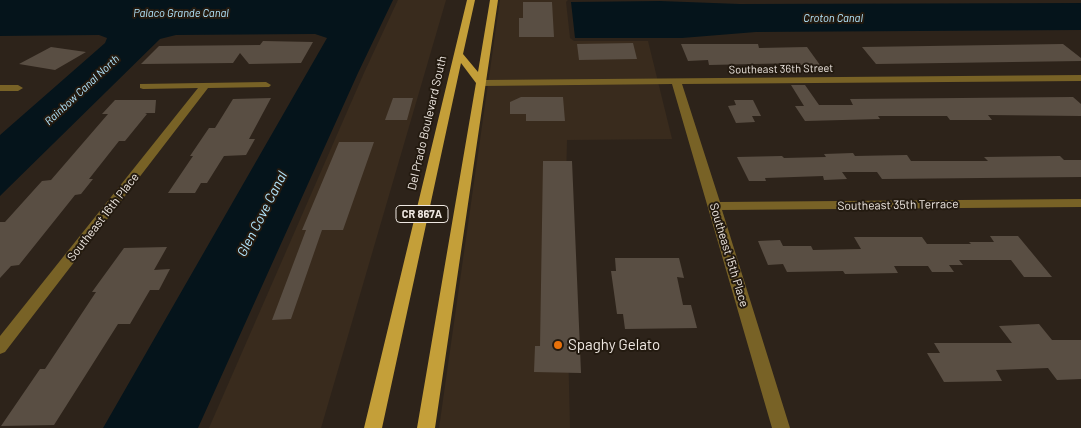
<!DOCTYPE html>
<style>
body{margin:0}
canvas{display:block;background:#2d231a}
</style>
<canvas width="1081" height="428"></canvas>
<script>
const ctx = document.querySelector('canvas').getContext('2d');
ctx.lineJoin = 'round';
function fill(path, color) { ctx.fillStyle = color; ctx.fill(path, 'evenodd'); }
const shape = rows => new Path2D(rows.map(r => 'M' + r).join(''));
function strokePath(path, color, width, dash) { ctx.strokeStyle = color; ctx.lineWidth = width; ctx.lineCap = dash ? 'butt' : 'round'; ctx.setLineDash(dash || []); ctx.stroke(path); }
function write(font, color, halo, rows, align = 'center') {
  ctx.font = font + ' Barlow,sans-serif'; ctx.lineWidth = 4; ctx.setLineDash([]); ctx.textBaseline = 'middle'; ctx.strokeStyle = halo; ctx.fillStyle = color; for (const [text, x, y, turn = 0] of rows) {
    ctx.save(); ctx.translate(x, y); ctx.rotate((+turn || 0) * Math.PI / 180); ctx.textAlign = isNaN(turn) ? turn : align; if (halo) ctx.strokeText(text, 0, 0); ctx.fillText(text, 0, 0); ctx.restore();
  }
}
fill(shape([
 [398,0,446,0,321,428,209,428,364,73],
 [500,0,568,0,566,2,570,38,574,41,648,41,672,139,567,140,565,217,570,428,439,428]
]), '#392b1d');
fill(shape([
 [0,0,393,0,358,73,198,428,103,428,327,38,315,34,176,35,160,39,0,196,0,135,105,43,107,38,99,35,0,36],
 [660,1,740,4,1081,3,1081,30,756,32,682,38,575,38,571,2]
]), '#05141b');
fill(shape([
 [523,2,552,2,554,37,519,37,519,18,523,18],
 [263,41,313,42,301,63,249,64,240,53,233,63,141,64,159,46,260,45],
 [633,43,637,59,579,60,577,44],
 [681,44,758,44,759,48,807,47,820,65,801,65,800,63,709,65,708,60,688,61],
 [1063,44,1081,58,1081,61,876,64,862,47],
 [51,47,86,52,55,70,19,64],
 [791,85,805,85,819,105,853,105,850,99,1073,97,1081,104,1081,116,988,115,992,120,950,120,947,116,878,116,880,119,805,121,795,106,804,106],
 [521,97,563,97,565,121,526,121,526,114,510,114,510,102],
 [271,98,249,139,255,139,246,155,224,156,207,183,201,183,195,193,168,193,193,156,190,156,209,128,215,128,233,99],
 [393,98,413,98,407,120,385,120],
 [115,100,156,100,155,113,145,113,147,114,125,141,119,141,89,179,93,179,81,194,75,195,19,265,11,266,0,278,0,222,5,222,42,181,51,180,108,114,102,114],
 [734,100,753,100,761,116,752,116,755,122,736,123,728,106,736,105],
 [339,142,374,142,343,230,322,230,291,319,272,320,306,230,302,230],
 [853,153,855,156,907,155,911,161,988,161,984,157,1060,156,1064,160,1081,160,1081,177,882,179,877,172,842,172,847,179,824,180,823,176,765,178,766,181,749,181,737,157,782,156,784,158,826,157,824,154],
 [543,161,572,161,581,373,534,372,535,346,540,346],
 [990,236,1018,236,1052,277,1024,277,1011,260,959,260,963,265,949,265,954,272,932,272,928,266,894,266,898,273,845,274,843,271,787,272,783,264,768,265,758,241,780,240,783,246,811,246,813,250,861,249,854,237,922,237,927,244,971,244,969,242,994,242],
 [167,247,154,270,170,269,159,290,150,290,130,324,118,324,54,425,1,426,40,369,45,369,96,292,92,292,124,248],
 [615,258,679,258,684,278,677,277,683,305,691,305,697,328,625,329,623,314,617,314,611,271,616,271],
 [1039,324,1052,340,1081,340,1081,379,1057,380,1048,368,996,370,1002,381,944,382,927,353,940,353,934,343,1012,343,999,326]
]), '#594e43');
fill(shape([
 [1081,75,1081,81,682,84,720,202,1081,199,1081,207,722,210,790,428,772,428,672,84,481,86,476,83,481,80,1081,75],
 [266,82,271,85,269,87,208,88,5,352,0,354,0,336,198,88,143,89,140,88,140,84,266,82],
 [0,85,18,85,23,88,18,91,0,91,0,85]
]), '#786226');
fill(shape([
 [467,0,475,0,463,54,478,72,490,0,498,0,435,428,417,428,476,83,461,63,382,428,364,428,467,0]
]), '#c49f39');
for (const [x, y, r, color] of [
 [558,345,5,"#e8710a"]
]) { const dot = new Path2D(); dot.arc(x, y, r, 0, 2 * Math.PI); ctx.fillStyle = color; ctx.fill(dot); strokePath(dot, '#231a10', 2); }
write('italic 11px', '#b4e7ff', '#231a10', [
 ["Palaco Grande Canal",181,13],
 ["Croton Canal",833,18],
 ["Rainbow Canal North",82,90,-43]
]);
write('11px', '#efe8e2', '#231a10', [
 ["Southeast 36th Street",781,69,-1]
]);
for (const [x, y, w] of [
 [422,214,52]
]) { const box = new Path2D(); box.roundRect(x - w / 2, y - 8.5, w, 17, 4); ctx.fillStyle = '#231a10'; ctx.fill(box); strokePath(box, '#efe8e2', 1); }
write('bold 11px', '#efe8e2', null, [
 ["CR 867A",422,214]
]);
write('12px', '#efe8e2', '#231a10', [
 ["Del Prado Boulevard South",427,123,-77],
 ["Southeast 35th Terrace",898,205,-1],
 ["Southeast 16th Place",103,217,-52],
 ["Southeast 15th Place",729,255,73]
]);
write('italic 14px', '#b4e7ff', '#231a10', [
 ["Glen Cove Canal",262,214,-63]
]);
write('15px', '#efe8e2', '#231a10', [
 ["Spaghy Gelato",568,345]
], 'left');
</script>
